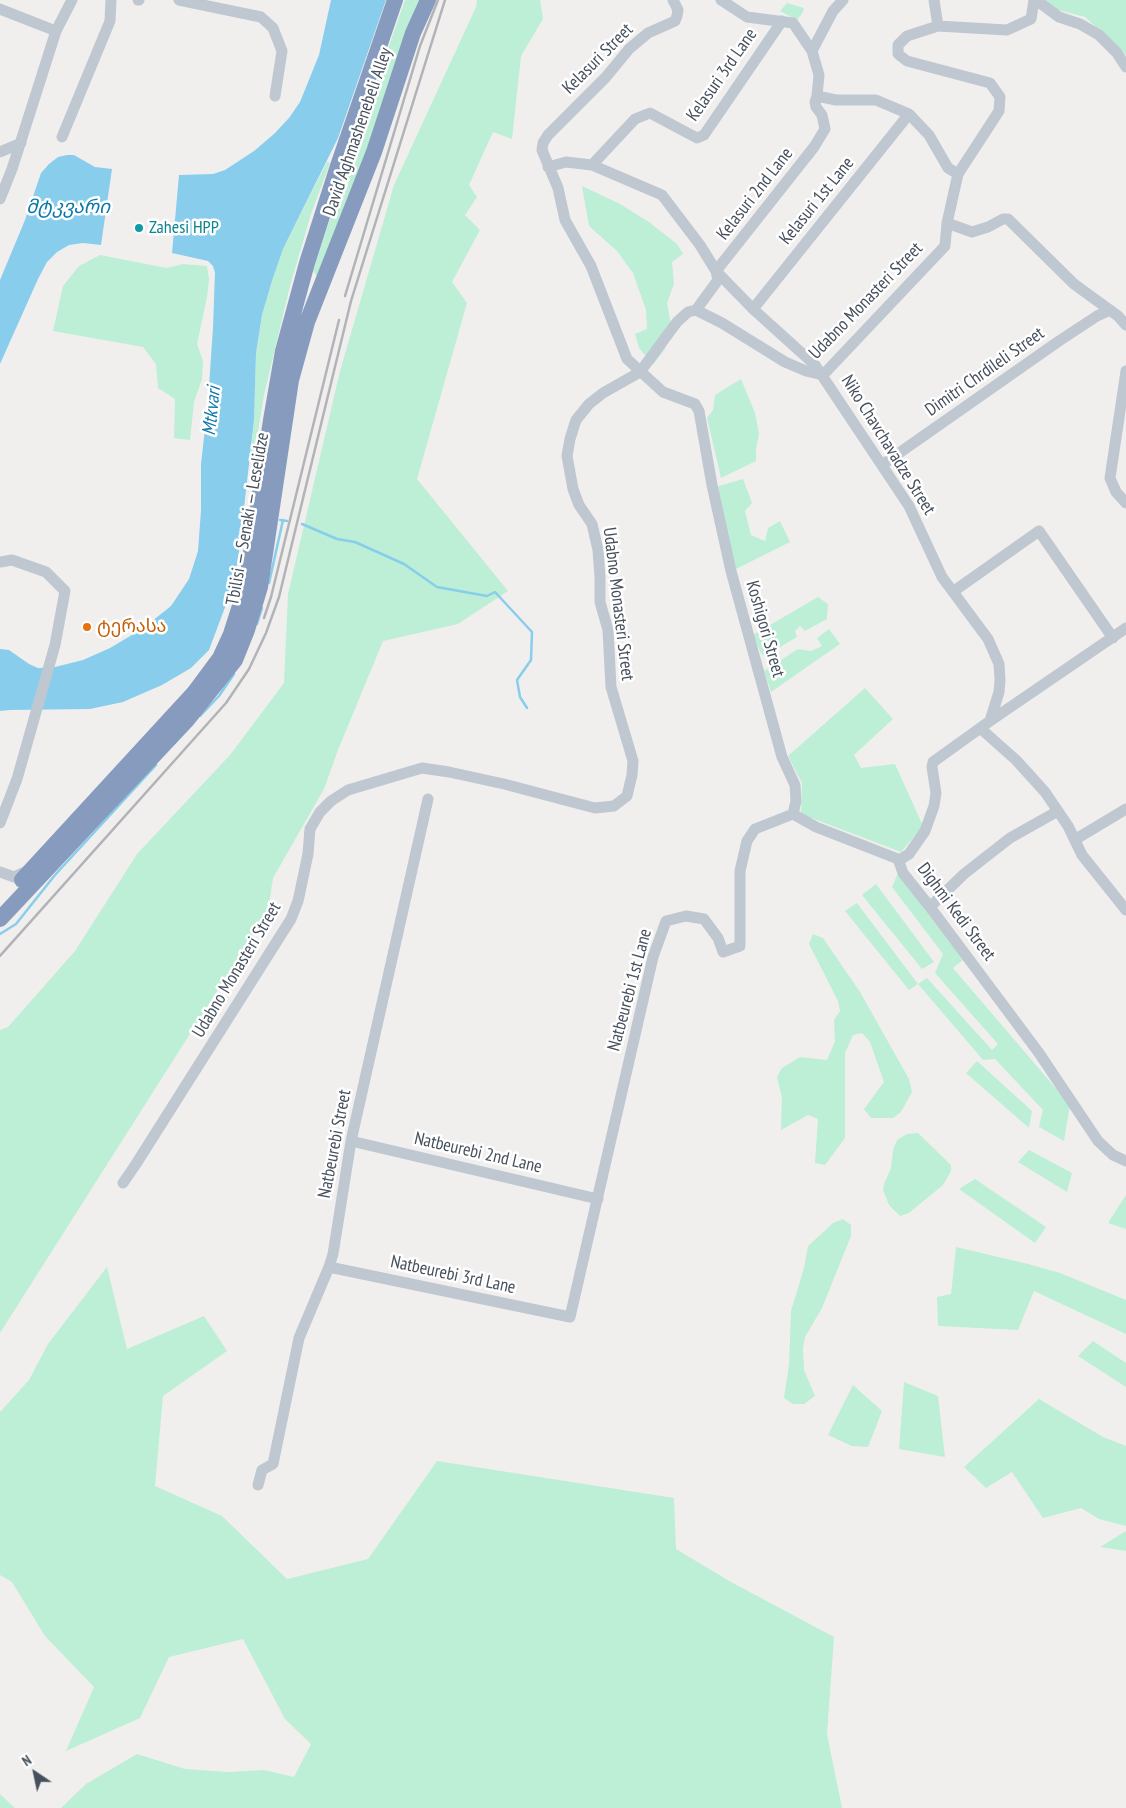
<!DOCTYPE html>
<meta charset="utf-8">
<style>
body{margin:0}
#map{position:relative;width:1126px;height:1808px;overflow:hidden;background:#f1efee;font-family:"PT Sans Narrow",sans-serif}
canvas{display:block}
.north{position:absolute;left:10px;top:1748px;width:50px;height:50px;-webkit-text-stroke:4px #fff;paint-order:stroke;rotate:326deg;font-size:14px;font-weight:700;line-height:20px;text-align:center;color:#46505c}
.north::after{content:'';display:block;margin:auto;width:18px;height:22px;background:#46505c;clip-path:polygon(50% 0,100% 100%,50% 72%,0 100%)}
</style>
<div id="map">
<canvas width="1126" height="1808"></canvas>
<div class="north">N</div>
</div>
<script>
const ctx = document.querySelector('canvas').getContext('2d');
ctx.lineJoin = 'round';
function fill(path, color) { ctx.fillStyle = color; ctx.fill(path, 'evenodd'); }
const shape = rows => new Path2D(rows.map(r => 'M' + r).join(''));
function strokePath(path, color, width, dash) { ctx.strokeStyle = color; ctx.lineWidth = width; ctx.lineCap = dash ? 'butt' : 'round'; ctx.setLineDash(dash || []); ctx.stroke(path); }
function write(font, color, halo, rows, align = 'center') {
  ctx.font = font + ' "PT Sans Narrow","Noto Sans Georgian",sans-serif'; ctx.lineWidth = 5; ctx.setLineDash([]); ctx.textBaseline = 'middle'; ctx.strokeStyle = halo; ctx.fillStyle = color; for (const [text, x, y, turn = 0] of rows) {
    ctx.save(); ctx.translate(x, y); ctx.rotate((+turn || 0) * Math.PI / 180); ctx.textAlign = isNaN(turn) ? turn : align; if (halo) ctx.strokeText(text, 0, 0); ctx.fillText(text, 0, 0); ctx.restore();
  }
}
fill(shape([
 [405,0,421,0,376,126,317,276,313,271,352,152],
 [477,0,540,0,543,19,521,56,512,139,493,132,469,185,477,197,465,215,480,230,452,282,467,303,417,479,508,591,458,624,383,641,338,750,324,789,273,878,268,911,0,1333,0,1030,8,1027,75,951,137,854,230,755,284,683,288,594,340,371,394,185,476,7],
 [1045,0,1126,0,1126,55,1085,17,1051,8],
 [787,3,804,8,803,12,797,20,780,11],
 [327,162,330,163,311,214,290,286,264,395,253,461,250,462,254,420,256,353,262,315,272,281,283,249],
 [582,186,620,204,649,222,677,244,683,254,672,262,674,284,667,303,672,329,665,349,653,365,639,348,635,334,647,329,646,310,633,273,617,251,589,226],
 [100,255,167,268,183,264,207,266,209,279,207,297,197,344,203,361,202,379,194,402,190,440,174,438,175,399,158,388,156,364,143,347,53,331,63,286,79,266],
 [741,379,755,413,759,434,756,449,756,461,721,478,707,418,713,410,715,395],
 [743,479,752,503,745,511,751,535,765,541,768,528,780,521,790,542,736,569,716,487],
 [818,597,828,604,827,619,805,631,800,626,795,631,797,637,765,656,761,653,753,635],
 [829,629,840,644,771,692,764,671,798,649,811,651,822,646,817,638],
 [865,688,893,719,854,755,861,768,895,764,923,826,901,852,801,814,802,783,788,756],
 [898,873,963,960,953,968,1070,1105,1064,1141,1039,1127,1043,1110,995,1059,983,1060,918,984,909,990,845,911,857,903,918,984,927,978,992,1050,998,1044,935,973,943,954,892,887],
 [876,884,934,962,922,969,862,895],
 [813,934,823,938,860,992,909,1079,912,1092,901,1112,893,1118,871,1118,864,1109,884,1082,870,1042,862,1033,853,1035,845,1053,845,1138,825,1165,815,1163,818,1119,808,1115,781,1130,782,1098,777,1077,782,1068,800,1057,827,1060,835,1041,834,1020,840,1011,838,1001,809,944],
 [977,1061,1032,1111,1029,1128,966,1073],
 [918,1133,951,1165,951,1171,943,1185,909,1213,900,1216,889,1205,883,1190,884,1184,891,1168,893,1150,897,1140,907,1134],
 [1029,1150,1072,1173,1067,1192,1018,1162],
 [975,1179,1046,1227,1035,1243,959,1189],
 [1126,1195,1126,1229,1108,1223],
 [843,1219,851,1225,851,1236,822,1308,805,1337,803,1348,804,1370,815,1396,804,1404,793,1404,784,1398,789,1365,791,1311,804,1268,808,1246,833,1223],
 [956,1247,1028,1264,1060,1273,1126,1300,1126,1334,1034,1291,1018,1330,938,1326,937,1297,951,1294],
 [107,1267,127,1349,204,1316,227,1351,163,1396,155,1486,222,1516,287,1579,368,1559,437,1461,674,1498,676,1549,731,1582,834,1637,827,1734,842,1808,61,1808,86,1784,137,1754,185,1769,229,1772,264,1770,294,1777,311,1744,285,1719,243,1639,169,1657,140,1718,66,1751,94,1687,45,1636,12,1582,0,1575,0,1412,29,1380,48,1344],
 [1093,1341,1126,1363,1126,1387,1078,1356],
 [904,1382,938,1396,945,1457,899,1449],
 [853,1385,882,1411,868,1447,852,1446,828,1435],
 [1039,1399,1103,1437,1126,1446,1126,1526,1099,1519,1081,1508,1043,1518,1012,1472,986,1488,964,1467],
 [1126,1531,1126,1551,1100,1547],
 [0,1794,15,1808,0,1808]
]), '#bcefd5');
fill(shape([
 [331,0,386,0,338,138,283,249,272,281,262,315,256,353,254,420,238,561,230,594,209,650,191,668,162,685,123,702,90,709,10,710,0,711,0,649,9,650,29,664,38,668,55,667,83,660,110,648,142,629,171,606,189,579,198,551,201,510,201,464,208,401,213,327,215,273,213,266,208,261,172,253,179,175,213,174,225,170,254,151,274,134,289,118,300,102,319,55],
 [67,155,74,155,95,167,112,169,101,245,83,243,69,245,57,252,47,262,38,279,0,364,0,280,25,220,41,173,49,164,58,157]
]), '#89cdec');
strokePath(shape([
 [280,520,287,521],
 [302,524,337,539,355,542,404,564,437,587,487,596,495,592,532,632,531,660,517,680,520,697,527,708],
 [269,583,283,520],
 [257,624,262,608],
 [200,716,219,696,234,674],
 [0,934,16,924,55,875,156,765]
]), '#89cdec', 2.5);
strokePath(shape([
 [138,0,139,0],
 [179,0,261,17,273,28,282,51,275,96],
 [673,0,678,10,677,16,675,21,648,33,629,49,606,77,548,135,543,143,542,150,558,188,565,220,591,266,627,359,663,392,695,404,699,411,712,485,731,571,782,757,795,785,796,801,793,814],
 [721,0,747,17,793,23,812,51],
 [843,0,833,11,812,51,819,75,817,96,836,100,876,100,909,114,929,135,948,168,958,174],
 [934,0,938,26],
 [1036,0,1059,17,1080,24,1099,35,1117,53,1126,67],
 [0,9,56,31],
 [62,137,110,21,111,0],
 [0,152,21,143],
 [592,165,635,119,650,113,697,138,704,135,782,21],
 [548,167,566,162,592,165,662,195,700,245,716,271,753,309,815,365,909,506,942,577,988,639,999,664,1000,680,999,692,990,721],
 [0,199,12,169,56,31,72,0],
 [947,223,972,232,988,227,1003,219,1008,219,1074,284,1118,316,1126,325],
 [753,309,909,114],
 [696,310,718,280,716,271,814,147,825,129,822,115,816,107,815,102,817,96],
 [1126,371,1110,478,1116,492,1126,503],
 [882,465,1059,341,1097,316,1110,310],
 [0,562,12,560,46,572,65,591,55,645,17,779,0,823],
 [954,591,1039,531,1113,638],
 [980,728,1016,760,1045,792,1068,826,1082,855,1126,910],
 [793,814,816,827,898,859],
 [1076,839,1126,809],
 [898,859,903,873,930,907,1039,1053,1098,1141,1113,1155,1126,1161],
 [898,859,901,859,909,854,925,831,934,806,936,793,932,767,933,762,990,721,1126,628],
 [0,872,14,877,27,871],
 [930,907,964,874,1010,838,1058,811],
 [351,1141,598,1199],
 [123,1183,136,1164,291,919,298,901,308,854,310,829,320,812,331,801,348,790,422,768,449,772,504,784,595,808,614,806,627,796,632,775,633,761,611,687,608,630,600,602,600,577,598,550,592,524,579,505,573,489,567,456,570,439,576,420,589,404,603,393,640,372,677,322,688,312,696,310,722,323,785,362,806,371,823,375,945,246,947,223,958,174,999,111,1000,97,990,83,907,61,898,54,898,45,907,36,938,26,1007,30,1031,19,1034,0],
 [329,1267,570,1317,653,957,666,921,686,916,704,919,718,938,723,952,740,946,740,871,747,841,755,829,793,814],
 [258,1485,262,1470,273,1464,299,1338,329,1267,333,1254,351,1141,428,799]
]), '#bfc7d1', 11);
strokePath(shape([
 [22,880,194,693,220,658,231,634,246,587,271,420,283,351,307,263,338,166,395,0],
 [0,919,187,720,235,660,247,630,260,587,291,380,307,322,374,152,413,33,428,0]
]), '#869bbe', 16);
strokePath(shape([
 [345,296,420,46,438,0],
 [264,618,271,597,339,320],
 [0,956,226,703,249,669,266,633,279,597,351,301,445,0]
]), '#b1b3b9', 2.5);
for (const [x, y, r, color] of [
 [139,228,5,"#0f9aa8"],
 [87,627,5,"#e8710a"]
]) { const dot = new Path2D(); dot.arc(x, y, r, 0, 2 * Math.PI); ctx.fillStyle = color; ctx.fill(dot); strokePath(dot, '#fff', 2); }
write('18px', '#46505c', '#fff', [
 ["Kelasuri Street",598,59,-45],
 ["Kelasuri 3rd Lane",722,75,-55],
 ["David Aghmashenebeli Alley",358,132,-71],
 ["Kelasuri 2nd Lane",755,194,-52],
 ["Kelasuri 1st Lane",817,201,-51],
 ["Udabno Monasteri Street",866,301,-46],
 ["Dimitri Chrdileli Street",985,372,-35],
 ["Niko Chavchavadze Street",888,445,58],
 ["Tbilisi — Senaki — Leselidze",248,519,-80],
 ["Udabno Monasteri Street",618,604,83],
 ["Koshigori Street",765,629,74],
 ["Dighmi Kedi Street",956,912,53],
 ["Udabno Monasteri Street",237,970,-59],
 ["Natbeurebi 1st Lane",630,990,-75],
 ["Natbeurebi Street",335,1144,-79],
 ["Natbeurebi 2nd Lane",478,1153,13],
 ["Natbeurebi 3rd Lane",453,1275,12]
]);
write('18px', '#0d838f', '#fff', [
 ["Zahesi HPP",149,228]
], 'left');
write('18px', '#c56008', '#fff', [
 ["ტერასა",97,627]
], 'left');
write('italic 19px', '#0b78aa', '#fff', [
 ["მტკვარი",68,208],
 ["Mtkvari",212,411,-84]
]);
</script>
